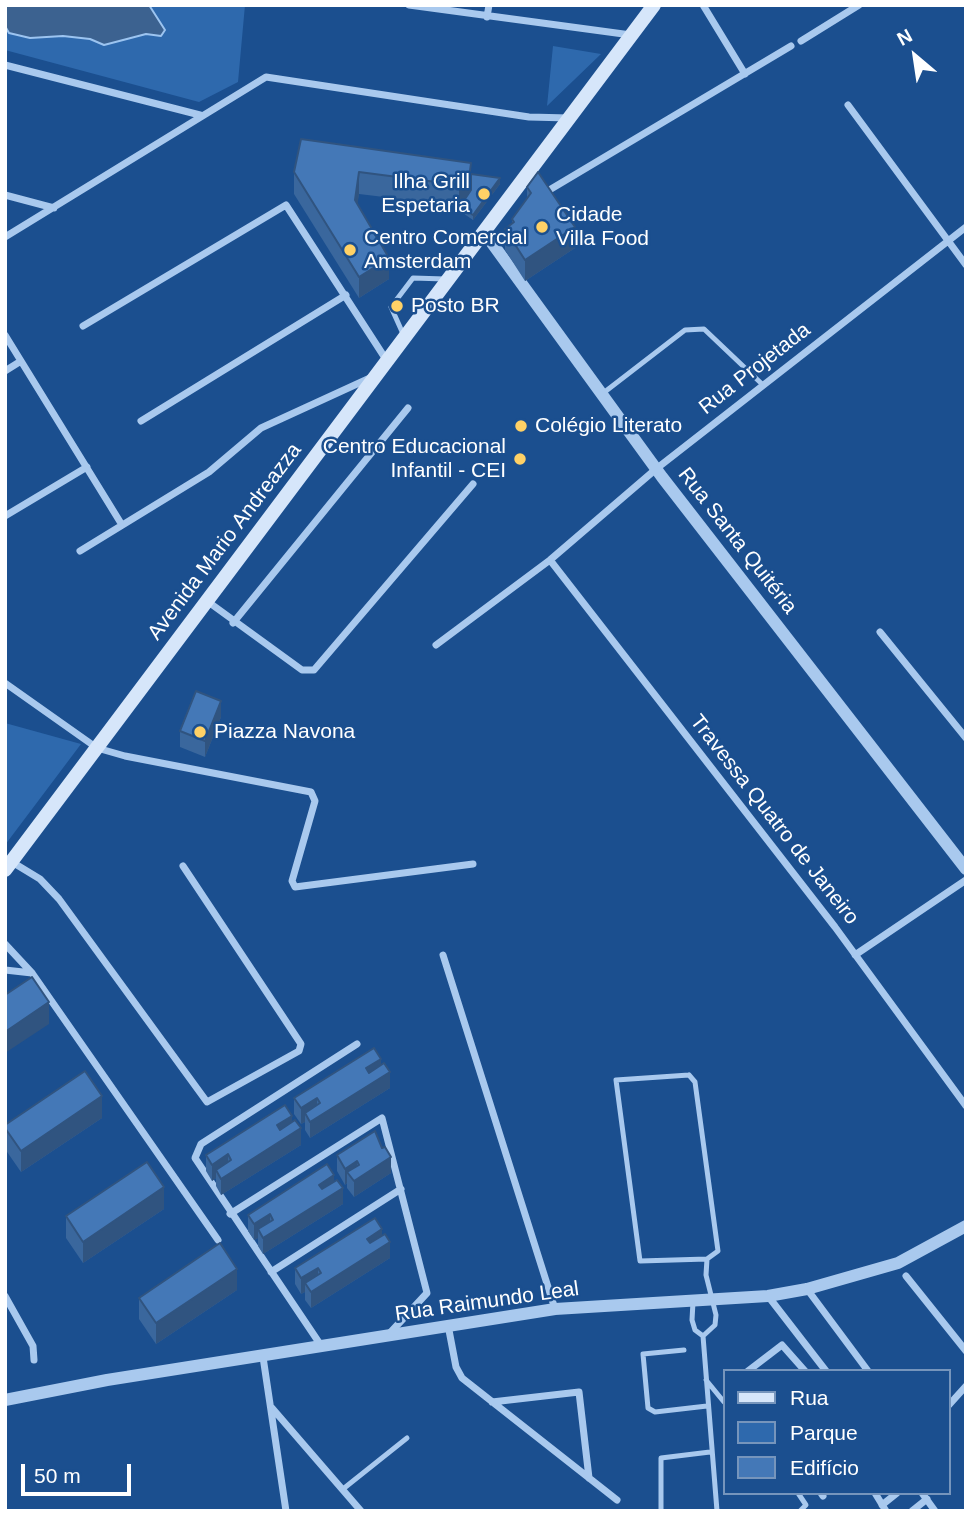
<!DOCTYPE html>
<meta charset="utf-8">
<style>
body{margin:0}
#map{position:relative;width:971px;height:1516px;overflow:hidden;background:#1b4f8f;font-family:Helvetica,sans-serif}
canvas{display:block}
.frame{position:absolute;inset:0;border:7px solid #fff;pointer-events:none}
.legend{position:absolute;left:723px;top:1369px;width:228px;height:126px;box-sizing:border-box;background:#1b4f8f;border:2px solid #7695bc;margin:0;padding:9px 12px;list-style:none;font-size:21px;color:#fff}
.legend li{display:flex;align-items:center;gap:14px;height:35px}
.legend b{width:35px;border:2px solid #7695bc}
.north{position:absolute;left:880px;top:21px;width:70px;height:70px;-webkit-text-stroke:5px #1b4f8f;paint-order:stroke;rotate:331deg;font-size:19px;font-weight:700;line-height:28px;text-align:center;color:#fff}
.north::after{content:'';display:block;margin:auto;width:24px;height:32px;background:#fff;clip-path:polygon(50% 0,100% 100%,50% 72%,0 100%)}
.scale{position:absolute;left:21px;top:1464px;width:110px;height:32px;box-sizing:border-box;border:4px solid #fff;border-top:0;padding-left:9px;font-size:21px;line-height:24px;white-space:nowrap;color:#fff;-webkit-text-stroke:5px #1b4f8f;paint-order:stroke}
</style>
<div id="map">
<canvas width="971" height="1516"></canvas>
<div class="frame"></div>
<ul class="legend">
<li><b style="height:9px;background:#d6e6fa"></b>Rua</li>
<li><b style="height:19px;background:#2e69ad"></b>Parque</li>
<li><b style="height:19px;background:#4478b7"></b>Edifício</li>
</ul>
<div class="north">N</div>
<div class="scale">50 m</div>
</div>
<script>
const ctx = document.querySelector('canvas').getContext('2d');
ctx.lineJoin = 'round';
function fill(path, color) { ctx.fillStyle = color; ctx.fill(path, 'evenodd'); }
const shape = rows => new Path2D(rows.map(r => 'M' + r).join(''));
function strokePath(path, color, width, dash) { ctx.strokeStyle = color; ctx.lineWidth = width; ctx.lineCap = dash ? 'butt' : 'round'; ctx.setLineDash(dash || []); ctx.stroke(path); }
function write(font, color, halo, rows, align = 'center') {
  ctx.font = font + ' Helvetica,sans-serif'; ctx.lineWidth = 5; ctx.setLineDash([]); ctx.textBaseline = 'middle'; ctx.strokeStyle = halo; ctx.fillStyle = color; for (const [text, x, y, turn = 0] of rows) {
    ctx.save(); ctx.translate(x, y); ctx.rotate((+turn || 0) * Math.PI / 180); ctx.textAlign = isNaN(turn) ? turn : align; if (halo) ctx.strokeText(text, 0, 0); ctx.fillText(text, 0, 0); ctx.restore();
  }
}
fill(shape([
 [5,5,245,5,238,82,199,102,5,50],
 [553,46,601,54,547,106],
 [5,723,81,744,5,845]
]), '#2e69ad');
const water = shape([
 [5,5,149,5,165,30,161,36,146,34,104,45,90,39,63,36,30,38,9,33,5,26,5,5]
]);
fill(water, '#3c6290');
strokePath(water, '#9cc4f0', 2);
strokePath(shape([
 [404,336,391,307,413,278,445,279],
 [602,394,685,330,704,329,763,385],
 [689,1075,695,1082,718,1251,707,1259,640,1261,616,1080,689,1075],
 [693,1302,692,1320,695,1330,703,1336,715,1325,716,1315,706,1275,707,1259],
 [703,1336,717,1511],
 [684,1350,643,1354,648,1408,655,1412,707,1406],
 [706,1380,724,1402],
 [343,1489,407,1438],
 [798,1493,806,1505,800,1511],
 [661,1511,661,1458,710,1452]
]), '#a9c9ee', 5);
strokePath(shape([
 [409,5,631,35],
 [703,5,745,74],
 [487,17,489,5],
 [801,41,859,5],
 [5,65,200,115],
 [848,105,966,265],
 [551,189,791,46],
 [5,195,54,208],
 [5,237,266,77,529,117,569,118],
 [83,326,286,205,387,361],
 [5,335,122,525],
 [5,371,21,361],
 [141,421,346,295],
 [5,516,87,467],
 [80,551,209,472,261,428,370,378],
 [550,560,835,927,966,1106],
 [207,601,302,670,314,670,473,484],
 [233,623,408,408],
 [880,632,966,738],
 [436,645,550,560,656,469,966,227],
 [5,683,97,748,125,756,311,792,315,801,292,881,295,887,473,864],
 [12,862,40,879,59,899,207,1102,299,1051,301,1044,183,866],
 [5,944,32,973,218,1240],
 [443,955,555,1309],
 [855,955,966,880],
 [5,970,32,973],
 [230,1214,382,1118,427,1293,389,1334],
 [271,1272,401,1189],
 [906,1276,966,1351],
 [807,1289,868,1371],
 [5,1296,33,1346,34,1360],
 [768,1296,826,1371],
 [448,1325,456,1367,462,1378,617,1500],
 [322,1347,195,1158,201,1144,357,1044],
 [263,1357,286,1511],
 [748,1371,782,1345,805,1371],
 [492,1402,579,1392,589,1478],
 [948,1406,966,1386],
 [272,1408,361,1511],
 [821,1493,823,1496],
 [875,1493,886,1511],
 [922,1493,935,1511],
 [882,1505,897,1493],
 [912,1511,927,1499]
]), '#a9c9ee', 7);
strokePath(shape([
 [484,232,662,477,966,869],
 [5,1400,107,1380,555,1309,768,1296,807,1289,898,1263,966,1226]
]), '#a9c9ee', 12);
strokePath(shape([
 [5,870,654,5]
]), '#d6e6fa', 14);
fill(shape([
 [301,139,471,174,500,184,473,220,451,205,359,194,357,204,389,279,359,298,294,194,294,172],
 [527,187,575,248,525,281,505,250,505,229,512,224,512,219,527,199],
 [221,717,205,757,180,747,180,731],
 [381,1066,390,1088,310,1138,305,1130,305,1122,301,1124,294,1114,294,1098],
 [102,1118,21,1172,5,1149,5,1128],
 [292,1122,301,1145,221,1195,216,1186,216,1178,212,1181,206,1171,206,1155],
 [382,1148,391,1173,354,1197,347,1188,347,1183,345,1185,337,1171,337,1155],
 [334,1182,343,1204,263,1254,258,1246,258,1238,254,1240,248,1231,248,1215],
 [164,1209,83,1263,66,1238,66,1216],
 [382,1236,390,1258,311,1308,305,1300,305,1292,301,1294,295,1284,295,1268],
 [237,1290,156,1344,139,1319,139,1298]
]), '#3a679d');
fill(shape([
 [471,163,471,184,469,200,459,206,459,185],
 [359,172,359,194,355,221,355,200],
 [500,178,500,184,473,220,473,215],
 [575,227,575,248,525,281,525,260],
 [389,258,389,279,359,298,359,277],
 [221,701,221,717,205,757,205,741],
 [49,1002,49,1024,5,1053,5,1032],
 [381,1059,381,1075,366,1085,366,1068],
 [390,1072,390,1088,310,1138,310,1122],
 [102,1096,102,1118,21,1172,21,1151],
 [317,1098,317,1114,305,1113,305,1122,301,1124,301,1108],
 [292,1116,292,1132,277,1141,277,1125],
 [301,1128,301,1145,221,1195,221,1179],
 [228,1154,228,1171,216,1170,216,1178,212,1181,212,1165],
 [391,1157,391,1173,354,1197,354,1181],
 [357,1161,357,1177,347,1172,347,1183,345,1185,345,1169],
 [334,1175,334,1191,319,1201,319,1185],
 [164,1187,164,1209,83,1263,83,1242],
 [343,1188,343,1204,263,1254,263,1238],
 [270,1214,270,1230,258,1229,258,1238,254,1240,254,1224],
 [382,1229,382,1245,367,1255,367,1239],
 [390,1242,390,1258,311,1308,311,1292],
 [318,1268,318,1284,305,1283,305,1292,301,1294,301,1278],
 [237,1269,237,1290,156,1344,156,1323]
]), '#305480');
const building = shape([
 [301,139,471,163,469,179,459,185,359,172,355,200,389,258,359,277,294,172,301,139],
 [538,172,575,227,525,260,505,229,514,222,512,219,531,193,527,187,538,172],
 [471,174,500,178,473,215,451,200,465,199,471,190,471,174],
 [196,691,221,701,205,741,180,731,196,691],
 [32,977,49,1002,5,1032,5,995,32,977],
 [374,1048,381,1059,366,1068,369,1073,384,1063,390,1072,310,1122,305,1113,320,1103,317,1098,301,1108,294,1098,374,1048],
 [85,1071,102,1096,21,1151,5,1128,5,1125,85,1071],
 [285,1105,292,1116,277,1125,280,1130,295,1120,301,1128,221,1179,216,1170,231,1160,228,1154,212,1165,206,1155,285,1105],
 [375,1131,382,1148,385,1147,391,1157,354,1181,347,1172,359,1165,357,1161,345,1169,337,1155,375,1131],
 [147,1162,164,1187,83,1242,66,1216,147,1162],
 [327,1164,334,1175,319,1185,322,1189,337,1180,343,1188,263,1238,258,1229,273,1220,270,1214,254,1224,248,1215,327,1164],
 [375,1218,382,1229,367,1239,370,1243,385,1234,390,1242,311,1292,305,1283,321,1273,318,1268,301,1278,295,1268,375,1218],
 [220,1243,237,1269,156,1323,139,1298,220,1243]
]);
fill(building, '#4478b7');
strokePath(building, '#305480', 2);
for (const [x, y, r, color] of [
 [484,194,7,"#ffd166"],
 [542,227,7,"#ffd166"],
 [350,250,7,"#ffd166"],
 [397,306,7,"#ffd166"],
 [521,426,7,"#ffd166"],
 [520,459,7,"#ffd166"],
 [200,732,7,"#ffd166"]
]) { const dot = new Path2D(); dot.arc(x, y, r, 0, 2 * Math.PI); ctx.fillStyle = color; ctx.fill(dot); strokePath(dot, '#1b4f8f', 2.5); }
write('21px', '#fff', '#1b4f8f', [
 ["Ilha Grill",470,182,"right"],
 ["Espetaria",470,206,"right"],
 ["Cidade",556,215],
 ["Villa Food",556,239],
 ["Centro Comercial",364,238],
 ["Amsterdam",364,262],
 ["Posto BR",411,306],
 ["Colégio Literato",535,426],
 ["Centro Educacional",506,447,"right"],
 ["Infantil - CEI",506,471,"right"],
 ["Piazza Navona",214,732]
], 'left');
write('21px', '#fff', '#1b4f8f', [
 ["Rua Projetada",755,369,-38],
 ["Rua Santa Quitéria",737,541,52],
 ["Avenida Mario Andreazza",225,542,-53],
 ["Travessa Quatro de Janeiro",774,820,52],
 ["Rua Raimundo Leal",487,1302,-8]
]);
</script>
